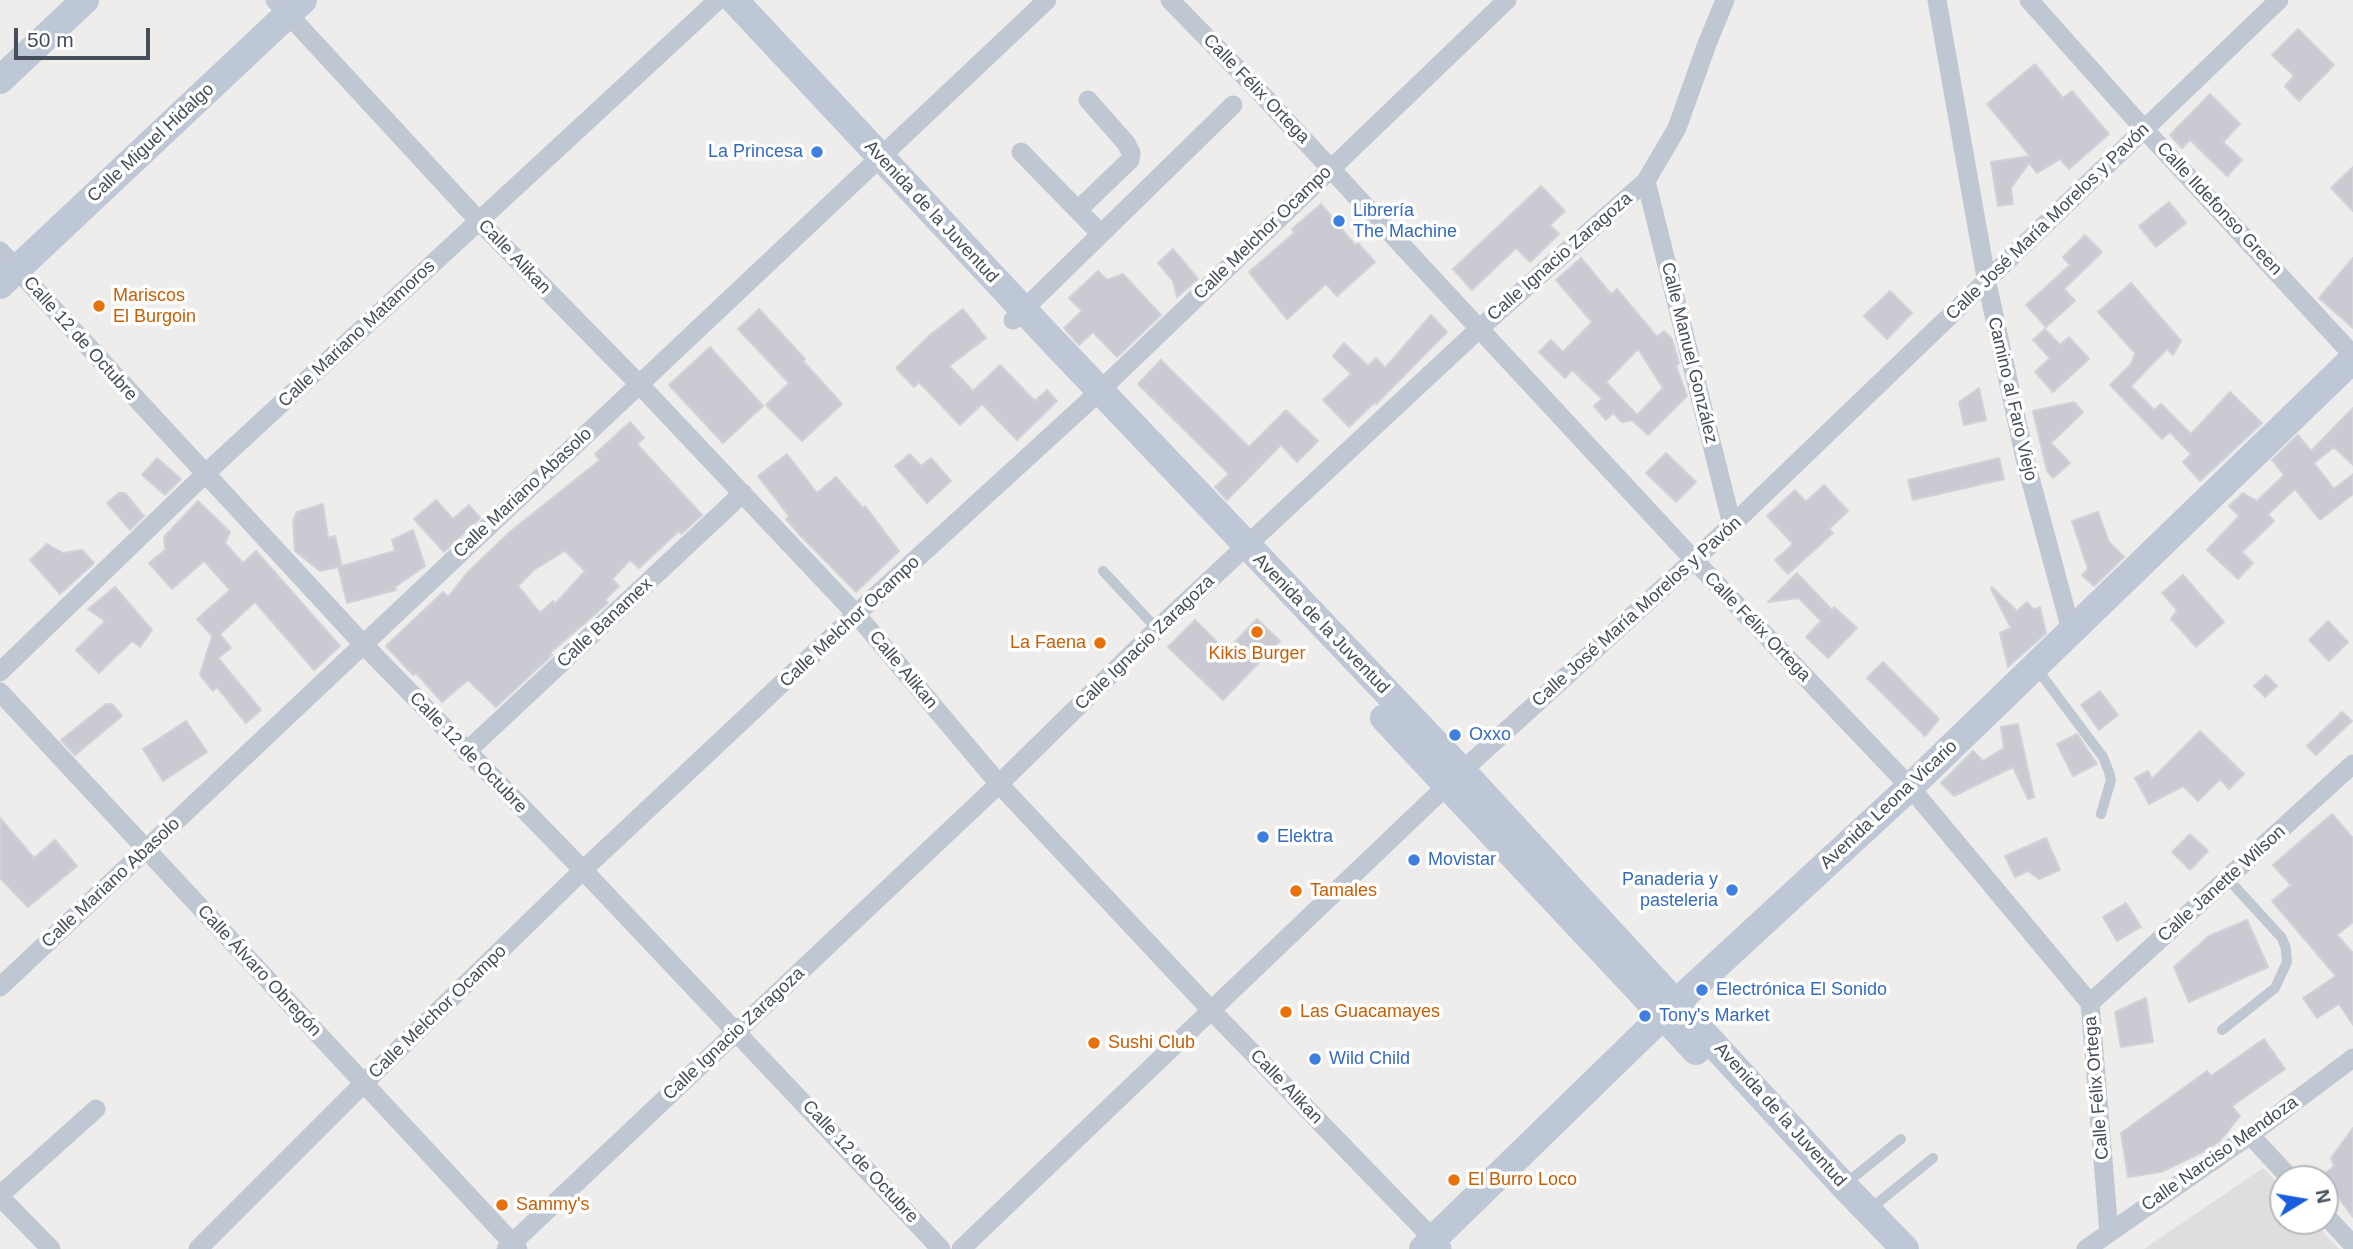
<!DOCTYPE html>
<meta charset="utf-8">
<style>
body{margin:0}
#map{position:relative;width:2353px;height:1249px;overflow:hidden;background:#efecec;font-family:Arial,sans-serif}
canvas{display:block}
.north{position:absolute;left:2269px;top:1165px;width:70px;height:70px;box-sizing:border-box;background:#fff;border:2px solid #b5b8bd;border-radius:50%;rotate:79deg;font-size:19px;font-weight:700;line-height:28px;text-align:center;color:#454e59}
.north::after{content:'';display:block;margin:auto;width:24px;height:32px;background:#195ddc;clip-path:polygon(50% 0,100% 100%,50% 72%,0 100%)}
.scale{position:absolute;left:14px;top:28px;width:136px;height:32px;box-sizing:border-box;border:4px solid #454e59;border-top:0;padding-left:9px;font-size:21px;line-height:24px;white-space:nowrap;color:#454e59;-webkit-text-stroke:5px #fff;paint-order:stroke}
</style>
<div id="map">
<canvas width="2353" height="1249"></canvas>
<div class="north">N</div>
<div class="scale">50 m</div>
</div>
<script>
const ctx = document.querySelector('canvas').getContext('2d');
ctx.lineJoin = 'round';
function fill(path, color) { ctx.fillStyle = color; ctx.fill(path, 'evenodd'); }
const shape = rows => new Path2D(rows.map(r => 'M' + r).join(''));
function strokePath(path, color, width, dash) { ctx.strokeStyle = color; ctx.lineWidth = width; ctx.lineCap = dash ? 'butt' : 'round'; ctx.setLineDash(dash || []); ctx.stroke(path); }
function write(font, color, halo, rows, align = 'center') {
  ctx.font = font + ' Arial,sans-serif'; ctx.lineWidth = 7; ctx.setLineDash([]); ctx.textBaseline = 'middle'; ctx.strokeStyle = halo; ctx.fillStyle = color; for (const [text, x, y, turn = 0] of rows) {
    ctx.save(); ctx.translate(x, y); ctx.rotate((+turn || 0) * Math.PI / 180); ctx.textAlign = isNaN(turn) ? turn : align; if (halo) ctx.strokeText(text, 0, 0); ctx.fillText(text, 0, 0); ctx.restore();
  }
}
fill(shape([
 [2263,1168,2283,1189,2283,1221,2313,1221,2339,1249,2144,1249]
]), '#e0ddde');
const building = shape([
 [2298,29,2334,65,2299,101,2285,86,2294,76,2272,55,2298,29],
 [2035,64,2063,98,2072,91,2109,134,2069,169,2060,159,2037,173,2029,163,2011,188,2013,204,1998,206,1991,162,2030,156,1987,104,2035,64],
 [2210,94,2240,124,2223,142,2242,160,2227,176,2190,140,2182,148,2170,135,2210,94],
 [2353,167,2353,211,2331,188,2353,167],
 [1541,186,1565,211,1550,225,1559,234,1530,262,1516,248,1472,290,1453,269,1541,186],
 [2169,202,2186,223,2156,247,2139,226,2169,202],
 [1321,204,1355,245,1358,243,1375,262,1337,296,1326,284,1287,319,1249,272,1294,233,1292,229,1321,204],
 [2085,235,2102,252,2064,289,2075,301,2046,327,2026,305,2070,265,2063,257,2085,235],
 [1173,249,1198,279,1177,297,1173,281,1158,263,1173,249],
 [1581,258,1611,294,1617,289,1657,337,1664,331,1672,339,1679,363,1676,366,1687,396,1648,435,1632,420,1622,422,1613,413,1606,420,1594,406,1602,399,1572,370,1565,378,1539,352,1551,340,1563,352,1592,322,1556,280,1581,258],
 [1638,349,1663,388,1637,415,1606,382,1638,349],
 [2353,258,2353,328,2319,298,2353,258],
 [1098,271,1107,280,1123,274,1161,315,1117,357,1093,332,1079,345,1064,328,1082,311,1069,298,1098,271],
 [2131,283,2181,341,2173,355,2167,349,2131,386,2154,410,2161,404,2191,434,2230,392,2262,423,2200,481,2183,462,2191,454,2170,432,2162,439,2110,385,2131,364,2135,353,2098,312,2131,283],
 [1890,291,1912,313,1887,339,1864,316,1890,291],
 [759,309,805,359,803,361,842,404,802,441,766,405,789,383,738,329,759,309],
 [963,309,986,338,949,366,973,391,1000,365,1035,401,1047,390,1057,401,1017,440,982,404,960,425,919,382,914,387,896,368,930,335,963,309],
 [1431,315,1447,332,1376,404,1375,402,1349,427,1323,400,1351,374,1333,356,1344,343,1368,366,1376,358,1385,368,1431,315],
 [2045,329,2060,345,2069,337,2089,359,2053,392,2035,372,2050,358,2033,340,2045,329],
 [710,347,763,406,723,443,669,385,710,347],
 [1161,360,1249,447,1286,410,1318,441,1297,462,1281,445,1227,500,1215,487,1229,474,1138,384,1161,360],
 [1979,388,1986,420,1964,425,1959,402,1979,388],
 [2074,402,2083,412,2051,443,2070,463,2053,478,2047,471,2033,411,2074,402],
 [2353,408,2353,465,2334,447,2314,463,2334,489,2353,474,2353,494,2320,520,2295,489,2268,514,2274,521,2242,552,2253,563,2238,579,2207,550,2239,516,2229,506,2243,493,2257,501,2284,475,2272,460,2298,435,2311,451,2353,408],
 [630,422,644,438,637,444,702,515,681,534,679,531,639,568,630,560,612,579,619,586,605,600,608,603,550,653,552,655,496,707,468,680,442,702,416,673,413,675,386,646,443,592,448,597,467,573,511,531,600,460,595,454,630,422],
 [565,551,585,571,555,604,553,601,540,613,518,586,535,569,565,551],
 [1666,453,1696,482,1676,502,1646,473,1666,453],
 [787,454,817,493,836,477,863,508,865,506,899,551,856,592,800,535,786,519,789,516,758,476,787,454],
 [910,454,921,466,931,458,951,481,927,503,895,466,910,454],
 [157,458,181,479,165,495,142,475,157,458],
 [1999,458,2004,479,1913,500,1908,480,1999,458],
 [1824,485,1848,511,1829,529,1833,533,1788,574,1775,560,1793,544,1767,516,1795,490,1806,502,1824,485],
 [119,493,125,493,144,516,130,530,107,503,119,493],
 [436,500,453,519,469,505,480,518,444,552,414,519,436,500],
 [198,501,230,532,225,543,243,563,256,551,340,646,314,670,255,602,220,634,231,648,218,658,261,710,246,723,217,687,213,691,200,675,212,636,197,619,230,590,204,561,172,589,149,563,165,550,164,537,198,501],
 [323,504,328,538,335,536,342,566,320,571,295,551,293,521,297,512,323,504],
 [2098,512,2109,542,2124,557,2094,586,2082,575,2088,569,2072,521,2098,512],
 [413,530,425,566,395,587,396,590,347,603,338,567,395,551,392,540,413,530],
 [47,544,63,553,82,550,94,563,60,594,30,560,47,544],
 [1797,573,1832,610,1834,607,1857,628,1828,658,1806,637,1821,621,1799,598,1768,602,1797,573],
 [2183,575,2224,622,2196,647,2171,619,2177,610,2162,593,2183,575],
 [115,587,152,630,140,647,132,641,99,673,76,650,105,621,88,609,115,587],
 [1992,587,2017,611,2027,602,2034,610,2040,607,2046,633,2008,667,2000,633,2011,628,1991,589,1992,587],
 [1257,619,1280,641,1223,700,1168,647,1195,620,1226,651,1257,619],
 [2328,621,2348,642,2329,661,2309,640,2328,621],
 [1883,662,1939,719,1925,736,1867,678,1883,662],
 [2266,675,2277,686,2265,697,2254,686,2266,675],
 [2100,691,2118,715,2099,730,2081,705,2100,691],
 [106,704,112,704,122,716,75,755,61,740,106,704],
 [2342,712,2352,721,2316,755,2307,746,2342,712],
 [186,721,207,752,163,781,143,749,186,721],
 [2018,724,2034,797,2028,799,2013,767,1954,796,1941,783,1973,751,1983,761,2004,748,2001,727,2018,724],
 [2200,731,2244,774,2229,789,2220,779,2198,801,2183,786,2149,804,2135,778,2148,771,2152,779,2200,731],
 [2077,734,2097,764,2073,776,2057,744,2077,734],
 [2332,814,2353,838,2353,922,2337,935,2353,953,2353,1025,2339,1004,2317,1018,2303,998,2336,976,2272,901,2291,885,2273,865,2332,814],
 [0,818,34,858,55,840,77,866,28,907,0,878,0,818],
 [2190,834,2208,851,2190,870,2172,852,2190,834],
 [2046,838,2060,870,2039,879,2028,871,2015,877,2005,856,2046,838],
 [2126,903,2141,927,2117,941,2103,917,2126,903],
 [2247,920,2268,967,2189,1002,2174,967,2209,936,2247,920],
 [2146,998,2153,1042,2121,1047,2115,1012,2146,998],
 [2264,1039,2285,1069,2232,1106,2240,1116,2220,1141,2207,1150,2161,1172,2128,1177,2121,1133,2207,1071,2211,1076,2264,1039],
 [2353,1128,2353,1217,2322,1176,2334,1166,2331,1158,2353,1128]
]);
fill(building, '#c9cad2');
strokePath(building, '#d0d2d8', 2);
strokePath(shape([
 [1103,571,1157,629],
 [2037,669,2103,757,2109,772,2111,780,2101,814],
 [2222,1030,2275,988,2287,962,2286,949,2282,938,2228,879],
 [1844,1185,1901,1139],
 [1869,1210,1933,1158]
]), '#bfc7d2', 10);
strokePath(shape([
 [275,0,479,221,638,383,856,614,999,784,1210,1009,1442,1248],
 [1170,0,1253,85,1694,560,1910,787,2090,1003,2109,1233],
 [1937,0,1987,283,2026,463,2071,630],
 [2029,0,2144,129,2353,355],
 [1021,152,1101,234],
 [1646,181,1732,525],
 [1079,209,1130,160,1131,153,1126,143,1088,100],
 [0,251,363,644,583,870,941,1249],
 [1013,320,1233,105],
 [0,672,205,474,718,0],
 [0,692,518,1249],
 [466,752,743,493],
 [0,987,1047,0],
 [2090,1003,2353,764],
 [2250,1135,2291,1179],
 [0,1195,96,1109],
 [0,1197,51,1249],
 [2325,1215,2353,1245],
 [198,1249,363,1084,583,870,856,614,1089,401,1507,0],
 [506,1249,999,784,1157,629,1480,328,1646,181,1677,128,1707,44,1725,0],
 [961,1249,1462,771,1732,525,2279,0],
 [2086,1249,2250,1135,2353,1058]
]), '#bfc7d2', 19);
strokePath(shape([
 [734,0,1049,337,1462,771,1844,1186,1905,1249],
 [0,80,85,0],
 [0,285,303,0],
 [1384,718,1696,1051],
 [1423,1249,1677,1002,1910,787,2353,359]
]), '#bec7d6', 28);
for (const [x, y, r, color] of [
 [817,152,7,"#3f7fe0"],
 [1339,221,7,"#3f7fe0"],
 [99,306,7,"#e8710a"],
 [1257,632,7,"#e8710a"],
 [1100,643,7,"#e8710a"],
 [1455,735,7,"#3f7fe0"],
 [1263,837,7,"#3f7fe0"],
 [1414,860,7,"#3f7fe0"],
 [1732,890,7,"#3f7fe0"],
 [1296,891,7,"#e8710a"],
 [1702,990,7,"#3f7fe0"],
 [1286,1012,7,"#e8710a"],
 [1645,1016,7,"#3f7fe0"],
 [1094,1043,7,"#e8710a"],
 [1315,1059,7,"#3f7fe0"],
 [1454,1180,7,"#e8710a"],
 [502,1205,7,"#e8710a"]
]) { const dot = new Path2D(); dot.arc(x, y, r, 0, 2 * Math.PI); ctx.fillStyle = color; ctx.fill(dot); strokePath(dot, '#fff', 2.5); }
write('18px', '#454e59', '#fff', [
 ["Calle Félix Ortega",1256,89,46],
 ["Calle Miguel Hidalgo",151,143,-43],
 ["Calle Ildefonso Green",2219,209,47],
 ["Avenida de la Juventud",931,212,47],
 ["Calle José María Morelos y Pavón",2048,222,-44],
 ["Calle Melchor Ocampo",1263,233,-44],
 ["Calle Alikan",514,257,46],
 ["Calle Ignacio Zaragoza",1560,257,-41],
 ["Calle Mariano Matamoros",357,334,-43],
 ["Calle 12 de Octubre",80,339,48],
 ["Calle Manuel González",1689,353,76],
 ["Camino al Faro Viejo",2012,399,77],
 ["Calle Mariano Abasolo",523,493,-43],
 ["Calle José María Morelos y Pavón",1637,612,-42],
 ["Calle Melchor Ocampo",850,622,-43],
 ["Calle Banamex",605,623,-43],
 ["Avenida de la Juventud",1321,624,46],
 ["Calle Félix Ortega",1757,627,46],
 ["Calle Ignacio Zaragoza",1145,643,-44],
 ["Calle Alikan",903,670,50],
 ["Calle 12 de Octubre",468,753,46],
 ["Avenida Leona Vicario",1889,805,-43],
 ["Calle Mariano Abasolo",111,883,-43],
 ["Calle Janette Wilson",2222,884,-42],
 ["Calle Álvaro Obregón",259,971,47],
 ["Calle Melchor Ocampo",438,1012,-44],
 ["Calle Ignacio Zaragoza",734,1034,-43],
 ["Calle Alikan",1286,1087,46],
 ["Calle Félix Ortega",2097,1088,-95],
 ["Avenida de la Juventud",1780,1115,48],
 ["Calle Narciso Mendoza",2220,1154,-35],
 ["Calle 12 de Octubre",860,1162,47]
]);
write('18px', '#366cbe', '#fff', [
 ["La Princesa",803,152,"right"],
 ["Librería",1353,211],
 ["The Machine",1353,232],
 ["Oxxo",1469,735],
 ["Elektra",1277,837],
 ["Movistar",1428,860],
 ["Panaderia y",1718,880,"right"],
 ["pasteleria",1718,901,"right"],
 ["Electrónica El Sonido",1716,990],
 ["Tony's Market",1659,1016],
 ["Wild Child",1329,1059]
], 'left');
write('18px', '#c56008', '#fff', [
 ["Mariscos",113,296],
 ["El Burgoin",113,317],
 ["La Faena",1086,643,"right"],
 ["Kikis Burger",1257,654,"center"],
 ["Tamales",1310,891],
 ["Las Guacamayes",1300,1012],
 ["Sushi Club",1108,1043],
 ["El Burro Loco",1468,1180],
 ["Sammy's",516,1205]
], 'left');
</script>
